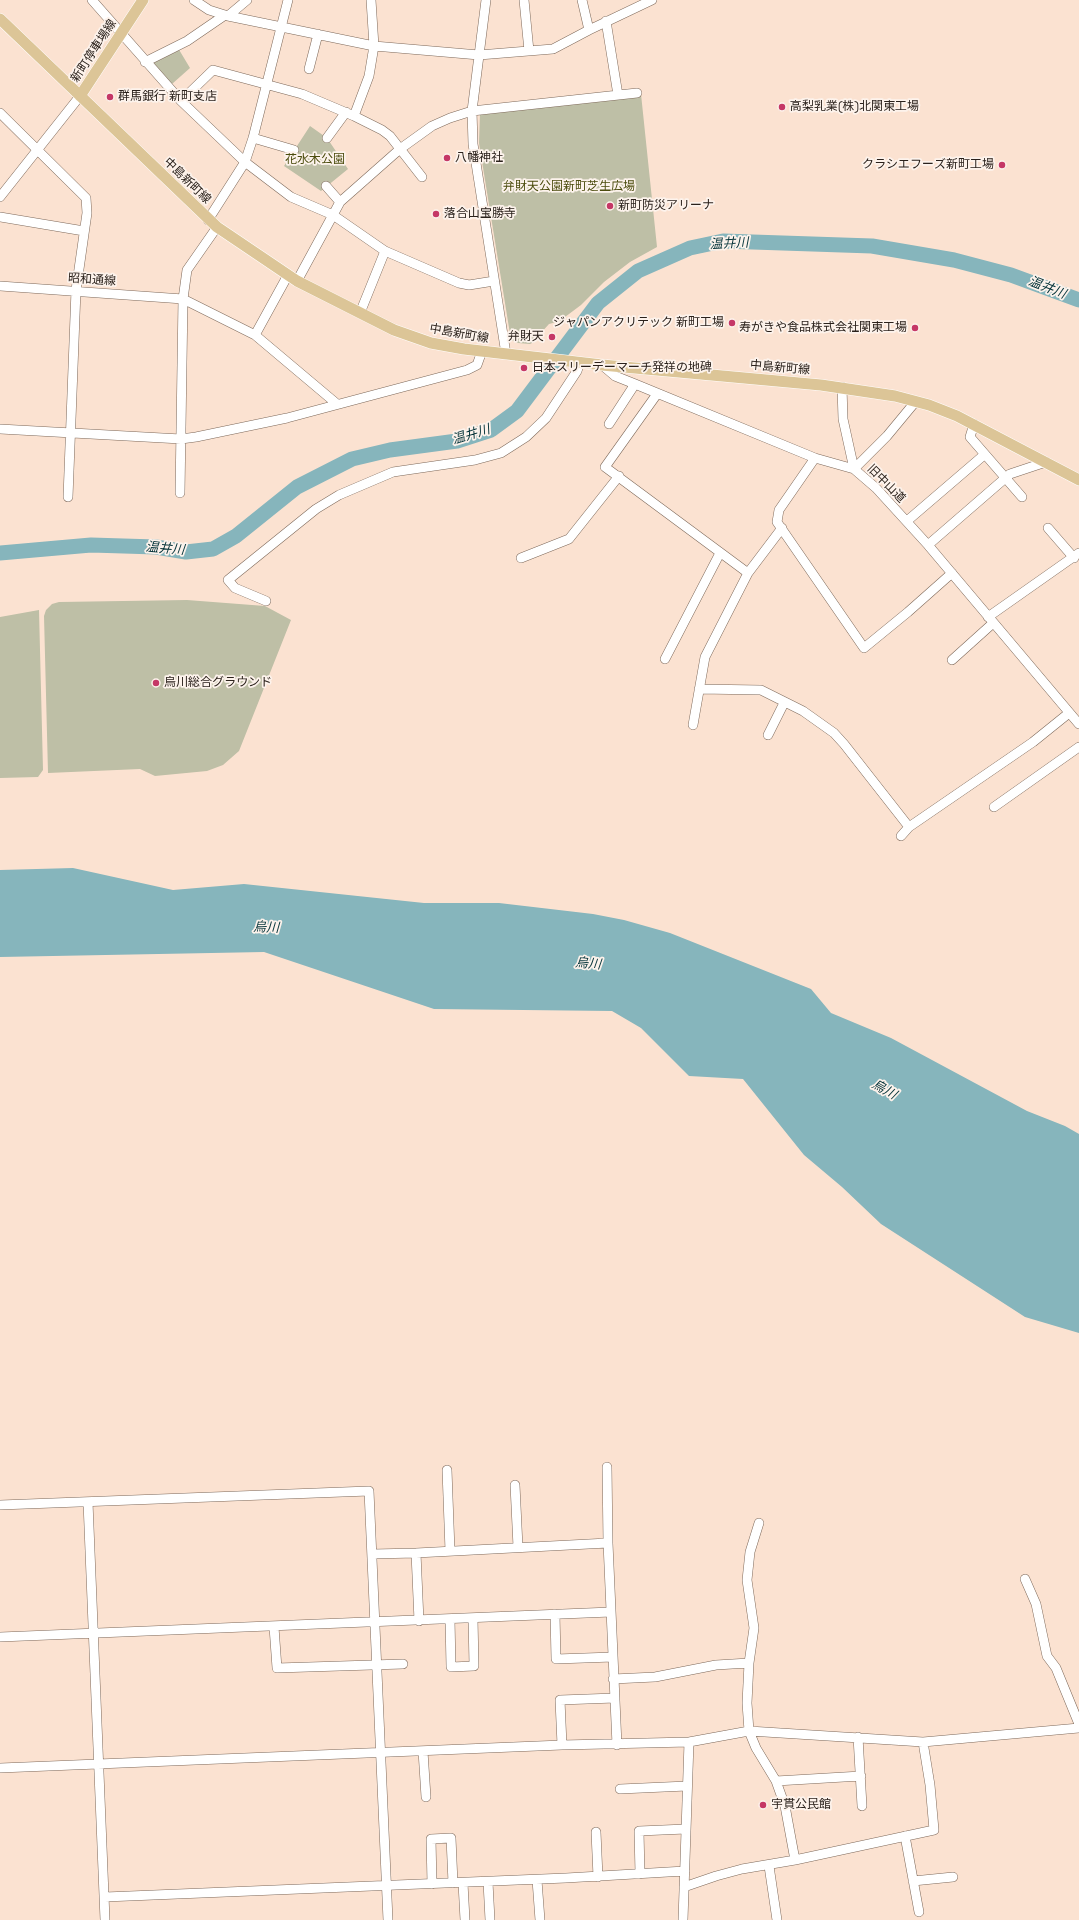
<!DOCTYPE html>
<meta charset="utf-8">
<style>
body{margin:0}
canvas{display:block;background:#fbe2d1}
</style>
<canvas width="1079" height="1920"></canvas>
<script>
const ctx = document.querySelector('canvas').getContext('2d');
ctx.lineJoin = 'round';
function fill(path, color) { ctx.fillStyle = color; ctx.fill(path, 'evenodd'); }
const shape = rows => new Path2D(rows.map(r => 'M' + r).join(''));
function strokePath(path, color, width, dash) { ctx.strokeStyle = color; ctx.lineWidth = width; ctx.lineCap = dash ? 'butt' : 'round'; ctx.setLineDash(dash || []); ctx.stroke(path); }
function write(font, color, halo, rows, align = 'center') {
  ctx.font = font + ' "Space Grotesk","Noto Sans JP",sans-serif'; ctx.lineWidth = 3.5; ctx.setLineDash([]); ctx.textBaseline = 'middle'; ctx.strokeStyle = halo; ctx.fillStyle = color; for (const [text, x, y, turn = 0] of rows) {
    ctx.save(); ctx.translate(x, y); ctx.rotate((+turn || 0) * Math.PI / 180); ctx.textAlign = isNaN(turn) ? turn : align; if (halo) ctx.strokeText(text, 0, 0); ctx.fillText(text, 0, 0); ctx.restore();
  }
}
fill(shape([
 [178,48,190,68,172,84,153,65,153,61],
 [641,94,657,247,630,262,604,282,581,305,565,317,564,320,549,324,540,334,536,341,530,344,518,343,511,340,479,143,480,113],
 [310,126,327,138,348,169,321,191,284,166],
 [187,600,265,606,291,620,239,751,223,765,207,771,155,776,140,769,48,773,44,616,46,610,52,604,59,602],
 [39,610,43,770,38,777,0,778,0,617]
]), '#bebfa6');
fill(shape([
 [73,868,173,890,244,884,424,903,499,903,593,914,624,920,670,933,811,989,831,1013,891,1038,1027,1111,1065,1126,1079,1134,1079,1333,1025,1317,881,1224,842,1187,804,1155,743,1079,689,1076,641,1028,612,1011,434,1009,264,952,0,957,0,870]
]), '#86b5bc');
strokePath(shape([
 [0,553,91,545,156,547,186,552,213,549,236,536,297,487,352,459,390,450,457,441,491,430,517,411,598,303,638,271,690,248,723,241,872,246,954,260,1011,275,1079,300]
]), '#86b5bc', 15);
const minor = shape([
 [92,0,181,101,245,162,291,197,333,215,385,251,459,283,469,285,494,281],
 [194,0,209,10,228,16,374,46,479,55,553,49,589,30,652,0],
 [486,0,472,111,473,144,506,354],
 [524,0,529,51],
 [582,0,589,30],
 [228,16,247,0],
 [606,21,618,95],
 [145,62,187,41,225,15],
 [309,69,318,34],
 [181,101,213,70,302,94,354,116,382,130,390,136,422,177],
 [0,113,86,198,87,213,76,290,68,497],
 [354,116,369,76,374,46,371,0],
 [253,138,294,150],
 [327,138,346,112],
 [326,186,340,202],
 [0,197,80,96],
 [0,217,84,231],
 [208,220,245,162,253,138,288,0],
 [297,281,340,202,400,149,432,126,450,118,472,111,637,93],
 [0,286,183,299,255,335,337,404],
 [360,313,385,251],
 [255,335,288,275],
 [602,365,615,376,635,384,815,458,854,469,876,488,928,545,1079,724],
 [842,387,843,419,854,469,887,436,916,401],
 [657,394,605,467,748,573],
 [609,424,635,384],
 [974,424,970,437,1022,497],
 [0,429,181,439,196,437,287,418,467,370,477,365,482,351],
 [815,458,779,510,777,522,864,648,908,612,952,573],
 [180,493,183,299,187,270,217,227],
 [907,521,984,455],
 [1048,528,1074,558],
 [928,545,1010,474,1046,462],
 [521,558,569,539,619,476],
 [266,601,235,588,228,580,316,509,339,495,393,472,475,460,501,453,526,437,546,418,577,371,580,362],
 [988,617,1079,553],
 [665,659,720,553],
 [952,660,992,624],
 [699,689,761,690,803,711,834,733,844,744,909,827],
 [693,725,705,657,748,573,782,528],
 [768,735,784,703],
 [994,807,1079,747],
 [901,836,909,827,1033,742,1069,713],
 [607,1467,608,1543],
 [447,1470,450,1551],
 [515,1485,518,1547],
 [88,1502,105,1920],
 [0,1505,369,1491,388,1920],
 [759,1523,750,1552,747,1580,754,1628,749,1663,747,1703,749,1731,756,1748,776,1781,785,1806,795,1860],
 [416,1553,419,1621],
 [373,1554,416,1553,608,1543,617,1745],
 [1025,1579,1036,1604,1047,1656,1056,1668,1079,1724],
 [555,1614,556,1659,613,1657],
 [450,1619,451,1667,474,1666,473,1618],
 [274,1627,277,1668,403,1664],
 [0,1637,611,1612],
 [613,1679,655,1677,716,1665,749,1663],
 [858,1737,862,1806],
 [562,1745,560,1700,615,1698],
 [423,1751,426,1797],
 [0,1768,562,1745,689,1742,749,1731,923,1742,1079,1728],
 [776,1781,861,1776],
 [620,1789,687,1786],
 [596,1832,598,1877],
 [905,1836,919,1912],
 [769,1866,777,1920],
 [640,1874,639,1831,686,1829],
 [537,1880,540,1920],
 [913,1881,953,1877],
 [488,1882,490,1920],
 [463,1883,465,1920],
 [432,1884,431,1839,451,1838,453,1883],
 [684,1887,716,1876,742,1869,795,1860,934,1830,930,1785,923,1742],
 [105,1897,566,1878,685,1871],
 [683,1920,689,1742]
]);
const major = shape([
 [0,19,217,227,297,281,394,330,431,343,464,349,602,365,821,385,895,396,929,405,957,416,1079,480],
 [80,96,143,0]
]);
strokePath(minor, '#7e695a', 10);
strokePath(major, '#fff', 12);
strokePath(minor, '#fff', 9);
strokePath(major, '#dcc597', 11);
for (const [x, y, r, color] of [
 [110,97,4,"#c53766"],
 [782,107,4,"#c53766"],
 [447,158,4,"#c53766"],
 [1002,165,4,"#c53766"],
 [610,206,4,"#c53766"],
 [436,214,4,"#c53766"],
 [732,323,4,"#c53766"],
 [915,328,4,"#c53766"],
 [552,337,4,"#c53766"],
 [524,368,4,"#c53766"],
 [156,683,4,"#c53766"],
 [763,1805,4,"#c53766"]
]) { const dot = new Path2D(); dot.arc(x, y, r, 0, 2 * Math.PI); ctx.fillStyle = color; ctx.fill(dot); strokePath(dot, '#fdf3ec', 1.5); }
write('12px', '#2a211b', '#fdf3ec', [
 ["新町停車場線",94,51,-57],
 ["中島新町線",187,181,44],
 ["昭和通線",92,280,4],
 ["中島新町線",459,334,10],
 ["中島新町線",780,368,5],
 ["旧中山道",886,484,45]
]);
write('12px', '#2a211b', '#fdf3ec', [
 ["群馬銀行 新町支店",118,97],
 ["高梨乳業(株)北関東工場",790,107],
 ["八幡神社",455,158],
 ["クラシエフーズ新町工場",994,165,"right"],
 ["新町防災アリーナ",618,206],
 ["落合山宝勝寺",444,214],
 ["ジャパンアクリテック 新町工場",724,323,"right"],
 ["寿がきや食品株式会社関東工場",907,328,"right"],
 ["弁財天",544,337,"right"],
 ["日本スリーデーマーチ発祥の地碑",532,368],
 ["烏川総合グラウンド",164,683],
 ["宇貫公民館",771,1805]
], 'left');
write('12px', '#4b4c0d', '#fdf3ec', [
 ["花水木公園",315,160],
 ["弁財天公園新町芝生広場",569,187]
]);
write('italic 13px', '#043339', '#fdf3ec', [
 ["温井川",729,244,-3],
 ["温井川",1047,288,21],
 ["温井川",471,435,-17],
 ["温井川",165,549,5],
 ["烏川",266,928,2],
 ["烏川",588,964,5],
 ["烏川",884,1090,29]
]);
</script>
